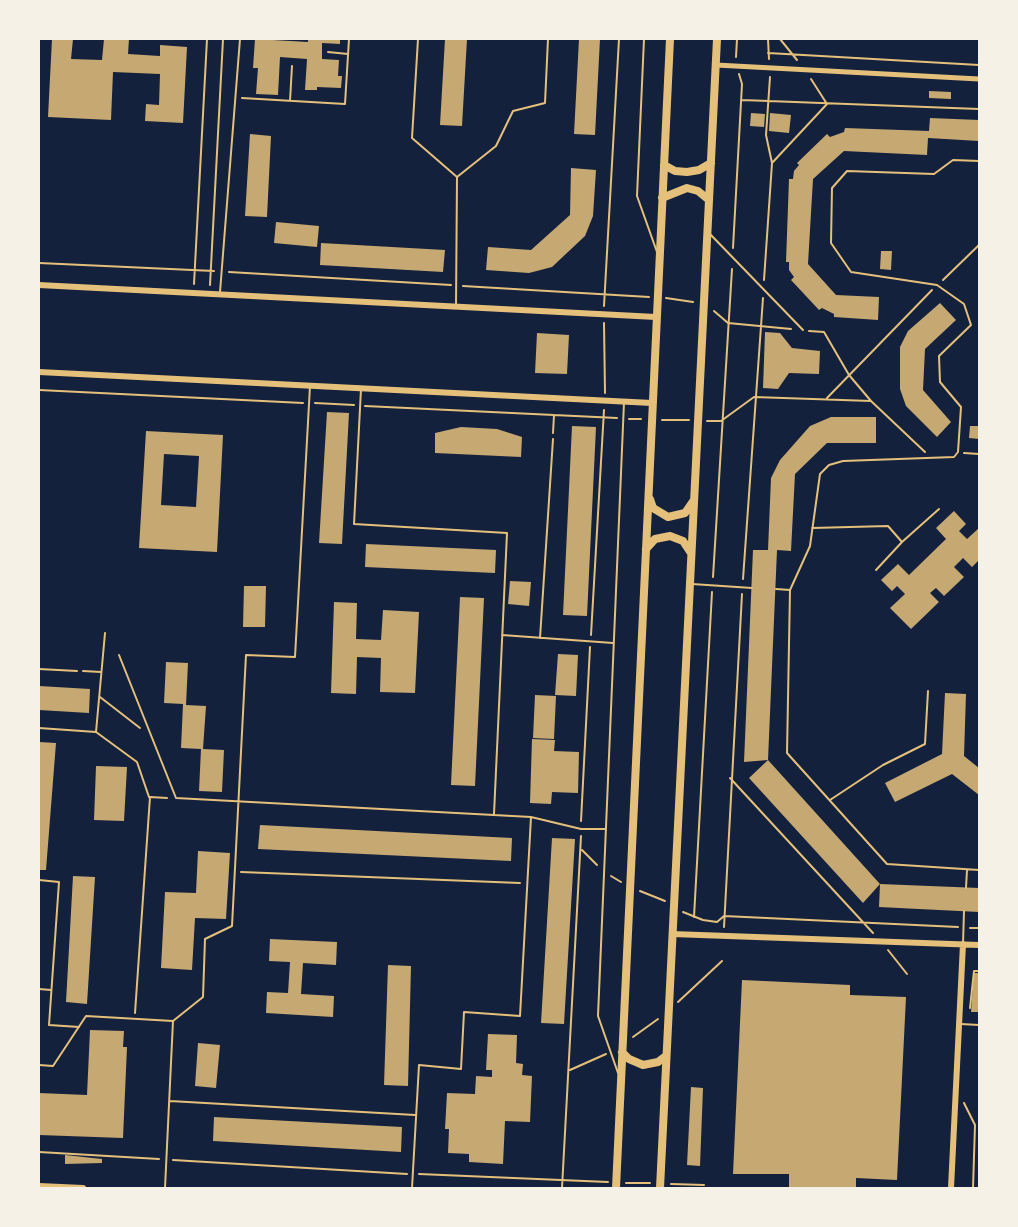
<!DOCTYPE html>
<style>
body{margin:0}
#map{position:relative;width:1018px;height:1227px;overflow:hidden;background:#14213d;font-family:Mulish,sans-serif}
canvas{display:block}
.frame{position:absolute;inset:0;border:40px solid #f6f1e7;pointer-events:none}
</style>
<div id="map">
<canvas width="1018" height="1227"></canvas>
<div class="frame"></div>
</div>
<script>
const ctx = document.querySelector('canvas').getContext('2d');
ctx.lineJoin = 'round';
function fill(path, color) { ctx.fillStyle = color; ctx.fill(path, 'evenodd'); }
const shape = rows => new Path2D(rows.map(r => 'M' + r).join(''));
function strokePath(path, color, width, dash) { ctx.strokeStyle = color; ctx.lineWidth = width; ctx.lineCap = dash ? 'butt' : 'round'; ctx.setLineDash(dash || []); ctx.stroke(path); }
fill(shape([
 [52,39,73,39,71,59,102,60,104,39,129,39,128,54,160,56,160,45,187,47,183,123,145,121,146,104,159,105,160,74,113,72,111,120,48,117],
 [255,39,308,42,308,39,340,39,340,44,322,43,322,59,339,60,338,76,342,76,341,88,317,87,317,90,305,90,307,59,280,57,278,95,256,94,258,68,253,68],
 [445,39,467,39,462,126,440,125],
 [579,39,600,39,595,135,574,134],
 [929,91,951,92,951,99,929,98],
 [751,113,765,114,764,127,750,126],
 [770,113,791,115,789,133,769,131],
 [930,118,979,120,979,141,928,138,927,155,844,151,813,179,808,264,836,295,879,297,878,320,834,317,834,314,822,308,819,310,791,280,794,277,789,270,789,262,786,262,789,179,793,179,794,171,799,165,797,163,827,134,830,137,844,132,845,128,929,131],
 [250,134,271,136,267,217,245,216],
 [571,168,596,170,593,216,585,236,552,267,529,273,486,270,488,247,531,250,570,215],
 [276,222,319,226,317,247,274,243],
 [321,243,445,250,443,272,320,265],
 [881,251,892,251,891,270,880,269],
 [940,303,956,320,925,349,923,390,951,422,937,437,906,406,900,389,900,347,908,331],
 [765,332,780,333,792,348,820,351,819,374,789,373,778,389,763,388],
 [537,333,569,335,567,374,535,373],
 [327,412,349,413,342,544,319,543],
 [831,417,876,417,876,443,827,443,795,474,791,551,777,550,768,760,744,762,753,550,768,550,771,478,780,460,810,426],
 [572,426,596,427,587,616,563,615],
 [970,426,979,426,979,439,969,438],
 [461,427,497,429,522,437,521,457,435,453,435,433],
 [146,431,223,435,217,552,139,548],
 [164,454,199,456,196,507,161,505],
 [954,511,966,524,959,531,967,539,979,528,979,560,972,567,963,558,954,567,964,577,944,596,936,588,930,593,939,602,911,629,890,608,905,594,897,586,892,591,881,580,898,564,909,575,946,539,936,528],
 [366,544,496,550,495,573,365,567],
 [510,581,531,582,529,606,508,604],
 [244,586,266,586,265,627,243,627],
 [460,597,484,598,475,786,451,785],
 [334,602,357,603,356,639,381,640,383,610,419,612,415,693,380,692,381,658,357,657,356,694,331,693],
 [558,654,578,655,576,696,555,695],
 [166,662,188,663,186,705,206,706,203,749,224,750,222,792,199,791,201,749,181,748,183,704,164,703],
 [39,686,90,689,89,713,39,710],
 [945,693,966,694,964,756,979,768,979,795,952,774,895,802,885,783,942,754],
 [535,695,556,696,554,739,533,738],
 [532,739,555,740,554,751,579,752,578,793,552,792,551,804,530,803],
 [39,742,56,743,46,870,39,870],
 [768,760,880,884,863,903,749,778],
 [96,766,127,767,124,821,94,820],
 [260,825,512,838,511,861,258,849],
 [552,838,575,839,564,1024,541,1023],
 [198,851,230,853,226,919,195,918,192,970,161,968,165,892,196,893],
 [73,876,95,877,87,1004,66,1002],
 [880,884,979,888,979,912,879,907],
 [270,939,337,942,336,965,303,963,301,994,334,996,333,1017,266,1013,267,992,288,993,290,962,269,961],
 [388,965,411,966,408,1086,384,1085],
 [974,973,979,973,979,1012,971,1012],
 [742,980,850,985,850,995,906,997,897,1180,856,1178,856,1188,800,1188,789,1187,789,1174,733,1174],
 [90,1030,124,1031,123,1047,127,1047,123,1138,39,1135,39,1093,87,1095],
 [488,1034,517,1035,516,1063,523,1064,522,1075,532,1076,530,1122,505,1121,503,1164,469,1162,469,1154,448,1153,449,1129,445,1129,447,1093,475,1094,476,1076,492,1077,492,1070,486,1070],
 [198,1043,220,1045,216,1088,195,1086],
 [691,1087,703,1088,700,1166,687,1165],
 [214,1117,402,1127,401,1152,213,1141],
 [65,1155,102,1159,102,1163,65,1164]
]), '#c6a872');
strokePath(shape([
 [768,39,769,59],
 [780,39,797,60],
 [328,52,348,54],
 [768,53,979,65],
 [736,57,737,39],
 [242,98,345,104,349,39],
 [742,100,979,109],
 [290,101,292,66],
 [772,163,827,104,811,79],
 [733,248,742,84,739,74],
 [39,263,214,271],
 [229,272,451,285],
 [764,280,772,163,766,135,770,77],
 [943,280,979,245],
 [194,284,207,39],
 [210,285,223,39],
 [463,286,649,297],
 [666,298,693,302],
 [604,306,619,39],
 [714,311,728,323,791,329],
 [604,323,605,393],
 [809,331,824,332,849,375,871,401],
 [39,390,303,403],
 [827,398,932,290],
 [315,403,354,405],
 [365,406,617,418],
 [629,419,641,419],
 [662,420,689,420],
 [707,421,721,421,754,397,871,401,925,452],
 [553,433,554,415],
 [964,453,979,454],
 [713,577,732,269],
 [743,579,763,298],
 [591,635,604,410],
 [83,671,101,672],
 [100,697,140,728],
 [39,728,96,732,105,633],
 [96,732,137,762,149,797],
 [730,778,873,933],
 [581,821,590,647],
 [582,850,597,865],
 [241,872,520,883],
 [611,876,621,882],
 [640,891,665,901],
 [683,912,703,920,717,922,724,916,958,927],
 [694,917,712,592],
 [724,927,742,594],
 [970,928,979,928],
 [888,950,907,974],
 [678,1002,722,961],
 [970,1008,974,971,979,971],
 [135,1013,150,797,167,798],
 [633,1037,658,1019],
 [570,1070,606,1054],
 [964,1103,975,1125,973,1188],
 [39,1152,159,1159],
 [173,1160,407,1174],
 [419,1174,608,1182],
 [626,1183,650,1183],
 [671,1184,704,1185],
 [562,1188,581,836]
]), '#e5c07b', 2);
strokePath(shape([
 [418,39,412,138,457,177],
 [644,39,637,196,657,252],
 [979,161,953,160,934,174,847,171,832,188,831,243,851,272,937,285,964,304,971,325,939,356,940,382,961,407,958,452,954,457,843,461,829,465,820,474,810,546,790,590,787,753,887,864,979,870],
 [709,233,803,330],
 [220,292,240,39],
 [456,306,457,177,496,146,513,111,545,103,548,39],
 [361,389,354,524,507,533,494,814],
 [812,528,888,526,902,542,876,570],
 [902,542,939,509],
 [692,584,752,588],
 [776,589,790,590],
 [502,635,613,643],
 [540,638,553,439],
 [119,655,176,798,531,817,581,829,606,829],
 [39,669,77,671],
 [830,800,883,765,925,744,928,691],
 [39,880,59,882,49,1025,79,1027],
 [966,888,967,870],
 [963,944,964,911],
 [39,989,51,990],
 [961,1024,979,1025],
 [39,1065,53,1066,86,1016,173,1021],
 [618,1073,598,1016,624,402],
 [170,1101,415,1115],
 [165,1188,173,1021,203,997,205,939,232,926,246,655,295,657,310,386],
 [412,1188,419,1065,461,1069,464,1012,520,1016,531,817]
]), '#e5c07b', 2);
strokePath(shape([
 [716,65,979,79]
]), '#e5c07b', 5);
strokePath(shape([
 [39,285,656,317],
 [39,372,652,403],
 [672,934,979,945],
 [39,1186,83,1188],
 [951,1188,963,944]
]), '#e5c07b', 6);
strokePath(shape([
 [664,165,675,171,687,172,699,170,711,163],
 [662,198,687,188,698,191,709,200],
 [650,499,653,508,668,517,685,513,694,500],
 [646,549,655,539,670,536,683,541,691,553],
 [622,1052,629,1059,643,1065,658,1062,666,1056],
 [616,1188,670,39],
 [660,1188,717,39]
]), '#e5c07b', 8);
</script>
